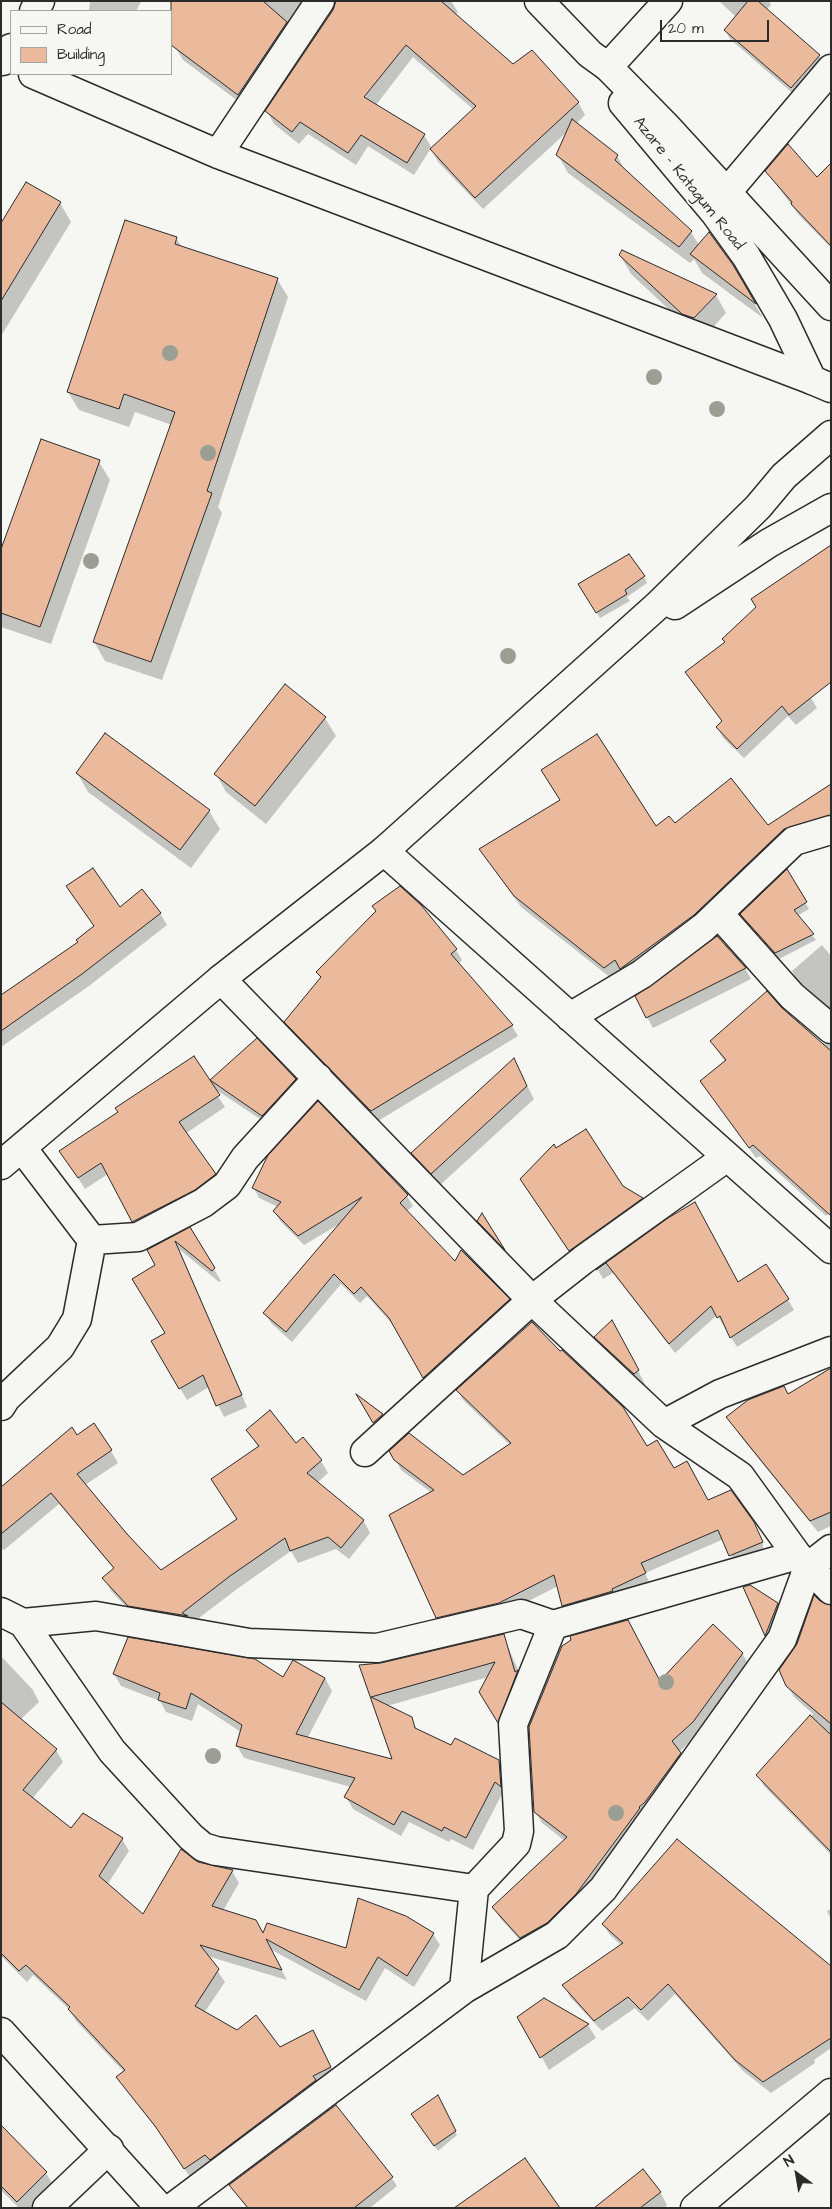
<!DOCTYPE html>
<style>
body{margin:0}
#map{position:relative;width:832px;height:2209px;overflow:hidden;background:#f6f6f2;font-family:"Architects Daughter",sans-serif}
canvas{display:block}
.frame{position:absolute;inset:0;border:2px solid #2b2b2b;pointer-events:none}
.legend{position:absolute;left:10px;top:10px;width:162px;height:65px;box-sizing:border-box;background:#f6f6f2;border:1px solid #a5a5a2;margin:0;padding:6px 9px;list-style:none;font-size:15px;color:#2b2b2b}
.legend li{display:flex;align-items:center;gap:10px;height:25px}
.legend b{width:25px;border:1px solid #a5a5a2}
.north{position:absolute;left:772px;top:2149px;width:50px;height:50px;-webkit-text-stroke:4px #f6f6f2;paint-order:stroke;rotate:328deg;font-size:14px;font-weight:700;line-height:20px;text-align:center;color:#2b2b2b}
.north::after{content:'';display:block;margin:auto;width:18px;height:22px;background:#2b2b2b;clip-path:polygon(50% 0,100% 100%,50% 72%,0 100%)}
.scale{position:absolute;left:660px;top:20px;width:109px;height:22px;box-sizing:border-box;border:2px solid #2b2b2b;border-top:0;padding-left:6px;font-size:15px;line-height:18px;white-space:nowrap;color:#2b2b2b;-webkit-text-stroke:4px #f6f6f2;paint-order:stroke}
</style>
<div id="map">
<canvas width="832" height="2209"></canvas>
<div class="frame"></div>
<ul class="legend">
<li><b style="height:6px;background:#f6f6f2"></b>Road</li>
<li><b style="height:14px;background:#ebba9c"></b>Building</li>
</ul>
<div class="north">N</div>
<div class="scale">20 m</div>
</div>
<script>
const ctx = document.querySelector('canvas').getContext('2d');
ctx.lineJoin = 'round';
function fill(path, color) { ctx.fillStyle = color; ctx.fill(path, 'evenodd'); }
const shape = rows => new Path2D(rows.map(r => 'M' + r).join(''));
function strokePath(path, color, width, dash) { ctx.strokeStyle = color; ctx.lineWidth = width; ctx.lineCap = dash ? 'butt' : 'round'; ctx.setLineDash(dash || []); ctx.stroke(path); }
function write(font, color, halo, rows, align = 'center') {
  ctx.font = font + ' "Architects Daughter",sans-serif'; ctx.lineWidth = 4; ctx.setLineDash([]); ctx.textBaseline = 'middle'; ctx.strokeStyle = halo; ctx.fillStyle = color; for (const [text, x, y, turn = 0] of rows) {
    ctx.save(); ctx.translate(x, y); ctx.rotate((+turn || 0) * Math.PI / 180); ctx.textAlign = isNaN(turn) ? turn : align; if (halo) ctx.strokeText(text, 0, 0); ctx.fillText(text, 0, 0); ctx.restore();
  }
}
fill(shape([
 [90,1,140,1,141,2,136,11,89,11],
 [242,1,318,1,246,107,183,60,175,47],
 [337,1,451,1,458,12,455,15,513,65,578,102,585,115,576,124,617,156,626,172,691,232,699,245,732,265,763,318,702,273,694,259,690,263,568,173,558,155,568,131,483,209,438,162,431,148,414,175,368,146,356,165,308,134,299,144,274,124,267,111,334,10],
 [413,57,474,110,432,148,424,135,376,105],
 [719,1,769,1,771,5,766,10,819,56,824,65,797,97,730,39,725,30,736,17],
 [831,165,831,248,798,214,766,171,817,179],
 [60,203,71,222,1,336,1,226],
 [176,238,182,247,277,279,288,297,218,507,222,513,162,680,105,661,94,642,172,425,135,412,129,427,79,410,68,392],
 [620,255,716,295,726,313,705,336,693,332,631,274],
 [99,462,110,480,51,644,1,627,1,552],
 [644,577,647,583,627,597,630,601,600,618,580,584],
 [757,607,817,708,796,725,788,716,744,758,723,738,717,727,723,722,686,672,726,643],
 [325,718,336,736,266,824,226,792,216,774],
 [77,773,209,811,220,829,191,868,88,792],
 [831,787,831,826,627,979,622,970,611,978,521,907,481,850,675,825,768,827],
 [787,871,809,909,797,916,816,940,779,959,742,914],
 [120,908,160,913,167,925,89,986,1,1047,1,997,79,942],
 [822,945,831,956,831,1015,801,987,792,971],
 [456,950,462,960,458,964,512,1026,518,1036,378,1121,292,1032,286,1022,321,979,317,972],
 [745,968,751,979,653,1028,647,1017],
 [781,1009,820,1042,831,1045,831,1211,826,1216,760,1156,756,1158,701,1082,725,1062,711,1041],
 [193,1058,225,1107,185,1134,221,1186,141,1232,108,1174,85,1189,68,1162,119,1112],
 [514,1060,534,1099,439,1186,420,1166,413,1153],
 [211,1080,295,1080,301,1090,269,1125,215,1089],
 [318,1103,407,1196,413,1206,406,1212,455,1264,509,1300,514,1310,430,1387,425,1378,479,1329,478,1327,396,1328,367,1296,360,1303,341,1284,292,1342,271,1323,265,1313,341,1223,304,1245,280,1221,274,1211,278,1207,259,1198,254,1188],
 [556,1150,642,1199,649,1209,576,1262,528,1190],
 [482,1215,507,1256,486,1234,479,1221],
 [669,1219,738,1284,788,1300,794,1310,737,1347,717,1315,675,1353,613,1273,603,1279,598,1270],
 [190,1229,221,1281,219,1282,179,1249,247,1407,224,1417,209,1387,187,1400,153,1341,166,1333,157,1265,149,1250],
 [619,1335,645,1384,642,1387,603,1350,595,1337],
 [831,1369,831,1526,818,1532,740,1436,733,1424,788,1396],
 [458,1391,647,1447,707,1501,753,1523,763,1543,763,1554,736,1565,724,1539,645,1573,650,1584,569,1615,564,1606,558,1586,505,1613,443,1627,437,1617,432,1493,401,1470,391,1451,463,1476,510,1445,463,1400],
 [360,1398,382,1415,386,1421,378,1429],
 [247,1430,296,1445,321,1461,328,1473,317,1483,363,1520,370,1533,349,1559,336,1549,298,1563,291,1551,237,1589,191,1624,137,1618,111,1591,104,1578,114,1569,59,1504,4,1550,1,1548,1,1489,77,1436,111,1451,118,1463,85,1485,161,1572,238,1519,259,1448],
 [745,1588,777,1604,785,1617,772,1647],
 [827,1606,831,1606,831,1855,764,1786,758,1775,813,1714,794,1697,787,1685],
 [503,1636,524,1683,505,1734,480,1692,488,1677,387,1706,411,1718,418,1731,452,1747,498,1761,506,1773,507,1798,502,1794,473,1850,451,1839,449,1842,409,1822,401,1836,353,1809,346,1797,351,1787,244,1758,237,1746,241,1732,198,1704,192,1721,166,1712,160,1701,121,1686,114,1674,325,1678,332,1691,307,1739,394,1761,361,1666,381,1664],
 [742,1653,749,1665,699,1733,679,1752,687,1765,582,1906,528,1949,500,1918,493,1907,565,1841,542,1823,535,1811,660,1683],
 [1,1656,33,1690,39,1702,20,1720,56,1750,63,1762,32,1799,71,1830,122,1839,129,1851,107,1885,144,1916,198,1863,232,1871,239,1883,223,1911,263,1935,347,1950,433,1934,440,1945,414,1987,385,1968,366,2001,270,1949,287,1980,207,1956,225,1982,204,2013,238,2031,280,2048,319,2043,337,2079,192,2180,164,2138,125,2089,118,2077,124,2072,76,2021,69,2009,33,1975,27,1982,1,1956],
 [831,1909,831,1919,827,1911],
 [603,1924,829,1966,831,1964,831,2048,814,2060,815,2063,771,2093,743,2071,675,1994,648,2021,635,2008,602,2031,570,1997,564,1985,621,1945,610,1935],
 [544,1999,588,2025,596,2038,549,2070,519,2017],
 [441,2103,457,2135,438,2151,417,2121],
 [1,2127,46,2173,54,2186,31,2208,19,2208,1,2190],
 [391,2177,397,2186,370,2208,247,2208,231,2185],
 [660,2192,667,2205,664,2208,596,2208]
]), '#0003');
const building = shape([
 [171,1,263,1,287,22,238,95,171,45,171,1],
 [336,1,441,1,513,64,532,50,579,102,475,198,430,149,476,106,406,45,364,97,425,134,407,163,361,135,348,153,300,122,292,132,265,111,333,10,336,1],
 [748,1,758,1,820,55,791,88,724,30,748,1],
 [572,119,618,155,615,160,692,231,679,247,556,155,572,119],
 [788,144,817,177,831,163,831,246,791,204,792,202,765,171,788,144],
 [26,182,61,202,1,301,1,223,26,182],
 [125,220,177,237,175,244,278,278,207,491,212,493,151,662,93,642,175,412,124,394,119,409,67,392,125,220],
 [709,232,733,265,756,304,690,254,709,232],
 [622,250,717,294,694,318,682,314,619,255,622,250],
 [41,439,100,460,40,627,1,613,1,549,41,439],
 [831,545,831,682,789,715,782,706,737,749,716,727,722,721,685,672,725,642,722,639,756,607,751,599,831,545],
 [629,554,645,576,625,590,627,594,596,613,578,584,629,554],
 [285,684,326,717,255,806,214,774,285,684],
 [105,733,210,810,180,850,76,773,105,733],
 [597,734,656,826,669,816,675,823,731,778,768,825,831,784,831,815,784,829,694,915,620,969,615,960,604,968,514,896,479,849,560,800,541,770,597,734],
 [93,868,120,907,142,889,161,913,82,974,1,1031,1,995,78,942,76,940,94,926,66,886,93,868],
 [787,869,807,902,794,910,814,934,775,953,740,914,787,869],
 [400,886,421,905,457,949,451,954,513,1025,371,1111,284,1022,321,977,316,972,376,911,372,906,400,886],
 [717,936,746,968,646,1018,635,996,717,936],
 [767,991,782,1008,831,1051,831,1216,753,1145,749,1148,700,1081,726,1060,710,1041,767,991],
 [257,1038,296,1079,262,1116,210,1080,257,1038],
 [194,1056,220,1095,179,1122,216,1174,195,1190,132,1222,101,1163,78,1178,59,1151,118,1112,115,1108,194,1056],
 [514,1058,527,1086,431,1174,411,1153,514,1058],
 [318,1101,408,1195,400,1203,455,1261,461,1250,510,1299,423,1378,389,1318,361,1287,354,1294,334,1274,286,1332,263,1313,362,1197,298,1236,273,1211,281,1202,252,1188,268,1155,318,1101],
 [586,1129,623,1186,643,1198,569,1251,520,1179,554,1144,556,1148,586,1129],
 [695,1202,738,1282,766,1264,789,1299,730,1338,720,1316,717,1318,711,1306,669,1344,606,1263,596,1270,668,1218,695,1202],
 [482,1213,505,1250,477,1221,482,1213],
 [190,1227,215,1268,212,1271,175,1241,242,1395,216,1406,203,1375,179,1389,151,1341,165,1333,132,1279,155,1265,147,1250,190,1227],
 [612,1320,639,1370,634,1374,594,1337,612,1320],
 [532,1322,560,1351,562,1350,623,1407,647,1446,657,1440,674,1468,687,1461,708,1500,731,1490,754,1522,763,1542,729,1556,718,1530,641,1563,646,1573,612,1589,613,1591,562,1606,554,1575,499,1603,436,1618,389,1515,434,1490,394,1460,389,1451,409,1433,463,1475,511,1443,456,1390,532,1322],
 [831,1368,831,1512,810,1521,726,1417,748,1400,784,1386,788,1394,831,1368],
 [356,1394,383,1414,373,1423,356,1394],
 [270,1410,296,1443,303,1437,322,1460,307,1473,364,1520,341,1548,328,1537,290,1551,285,1538,230,1576,182,1613,188,1616,128,1606,102,1578,114,1568,51,1493,1,1534,1,1487,72,1427,77,1435,94,1423,112,1450,77,1474,127,1534,161,1570,237,1519,211,1479,259,1446,246,1430,270,1410],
 [750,1585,778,1603,765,1636,743,1587,750,1585],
 [814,1595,820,1601,831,1605,831,1724,786,1686,779,1670,797,1644,814,1595],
 [628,1620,660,1681,713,1624,743,1653,693,1722,672,1741,681,1753,645,1802,639,1807,640,1808,576,1894,547,1923,520,1938,492,1907,567,1837,534,1812,529,1727,562,1646,571,1640,570,1636,628,1620],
 [504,1634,515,1672,518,1670,498,1723,479,1692,495,1662,371,1697,412,1717,415,1728,451,1745,455,1738,499,1760,501,1787,495,1782,466,1838,444,1827,442,1831,402,1811,394,1825,344,1797,355,1778,236,1746,242,1725,191,1693,186,1709,158,1700,160,1693,113,1674,128,1637,255,1659,283,1677,293,1660,325,1678,296,1734,392,1759,359,1665,381,1663,504,1634],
 [1,1702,57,1749,23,1790,71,1828,83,1813,123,1838,99,1876,143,1914,181,1849,198,1862,233,1870,212,1906,256,1920,263,1933,267,1923,346,1948,358,1898,406,1916,434,1933,407,1976,378,1957,359,1990,266,1939,282,1970,200,1945,219,1969,195,2006,237,2030,256,2015,280,2047,313,2030,331,2067,313,2076,316,2080,210,2160,205,2155,184,2169,155,2126,116,2077,125,2070,68,2009,70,2007,26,1965,19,1971,1,1953,1,1702],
 [810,1715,831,1735,831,1852,756,1775,810,1715],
 [677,1839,831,1966,831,2038,763,2082,735,2060,668,1984,641,2010,628,1997,594,2021,562,1985,623,1943,602,1924,677,1839],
 [544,1998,589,2024,540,2058,517,2017,544,1998],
 [438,2095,456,2131,434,2146,411,2114,438,2095],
 [336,2105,393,2177,354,2208,248,2208,229,2185,336,2105],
 [1,2125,47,2172,17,2202,1,2186,1,2125],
 [525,2158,560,2208,454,2208,525,2158],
 [643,2169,661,2192,640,2208,594,2208,643,2169]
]);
fill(building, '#ebba9c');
strokePath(building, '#2b2b2b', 1);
const minor = shape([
 [34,11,40,1],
 [3,61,11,48],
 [608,67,668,1],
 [33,74,218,154,812,380],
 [218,154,320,1],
 [727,192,831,69],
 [384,851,831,1249],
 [719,914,792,996,831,1029],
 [221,979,532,1300,664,1424,740,1476,797,1555,831,1590],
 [570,1017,642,974,704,927,794,841,831,830],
 [92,1240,138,1237,203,1203,227,1185,245,1158,318,1078],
 [1,1406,6,1398,60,1347,77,1319,92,1240,22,1148],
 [664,1424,720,1394,831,1351],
 [365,1452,532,1300,583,1260,727,1157],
 [1,1612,23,1623,112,1751,191,1837,203,1847,216,1851,474,1889],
 [23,1623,96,1616,249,1643,377,1648,521,1614,553,1625,797,1555],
 [464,1989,474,1889,516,1844,519,1831,513,1724,553,1625],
 [47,2208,109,2149],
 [172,2208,464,1989,557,1935,603,1889,782,1639,808,1567,831,1549],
 [695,2208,831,2093]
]);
const tertiary = shape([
 [675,605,769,543,831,508],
 [1,1165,221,979,384,851,657,606,758,507,784,476,831,435],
 [1,2032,160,2208]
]);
const primary = shape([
 [539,1,590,54,608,67,665,125,831,306],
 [623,103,715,213,746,256,783,319,812,380,831,388]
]);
strokePath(minor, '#2b2b2b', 31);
strokePath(tertiary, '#2b2b2b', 31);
strokePath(primary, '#2b2b2b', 31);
strokePath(minor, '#f6f6f2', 28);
strokePath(tertiary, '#f6f6f2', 28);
strokePath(primary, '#f6f6f2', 28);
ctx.fillStyle = '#9b9f93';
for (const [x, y] of [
 [170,353],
 [654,377],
 [717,409],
 [208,453],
 [91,561],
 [508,656],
 [666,1682],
 [213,1756],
 [616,1813]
]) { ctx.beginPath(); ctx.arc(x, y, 8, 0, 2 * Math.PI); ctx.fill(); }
write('16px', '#2b2b2b', '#f6f6f2', [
 ["Azare - Katagum Road",688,184,51]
]);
</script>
